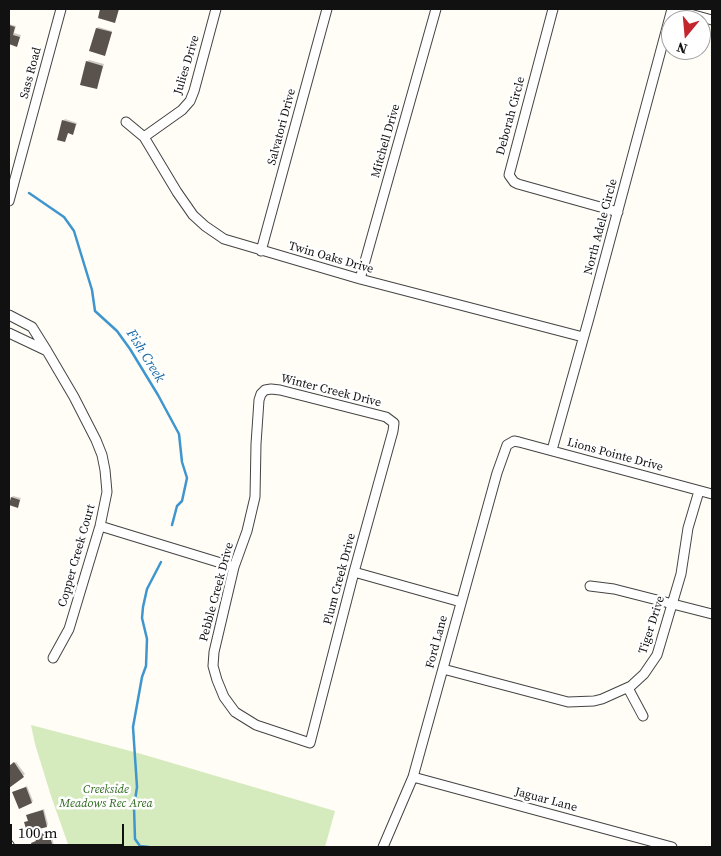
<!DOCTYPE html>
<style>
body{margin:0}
#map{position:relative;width:721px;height:856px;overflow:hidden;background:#fffdf5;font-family:"Source Serif 4",serif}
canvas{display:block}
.frame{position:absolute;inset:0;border:10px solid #111;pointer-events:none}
.north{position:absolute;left:661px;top:10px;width:50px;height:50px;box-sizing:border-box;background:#fff;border:1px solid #a0a0a0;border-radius:50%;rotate:197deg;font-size:14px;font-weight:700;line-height:20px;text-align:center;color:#111}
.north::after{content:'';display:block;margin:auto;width:18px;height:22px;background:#c4262e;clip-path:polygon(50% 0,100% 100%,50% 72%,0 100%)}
.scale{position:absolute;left:10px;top:824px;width:114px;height:22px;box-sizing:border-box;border:2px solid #111;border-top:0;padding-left:6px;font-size:15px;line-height:18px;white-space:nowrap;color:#111;-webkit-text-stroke:4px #fff;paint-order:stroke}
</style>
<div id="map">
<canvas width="721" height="856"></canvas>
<div class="frame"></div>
<div class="north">N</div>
<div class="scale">100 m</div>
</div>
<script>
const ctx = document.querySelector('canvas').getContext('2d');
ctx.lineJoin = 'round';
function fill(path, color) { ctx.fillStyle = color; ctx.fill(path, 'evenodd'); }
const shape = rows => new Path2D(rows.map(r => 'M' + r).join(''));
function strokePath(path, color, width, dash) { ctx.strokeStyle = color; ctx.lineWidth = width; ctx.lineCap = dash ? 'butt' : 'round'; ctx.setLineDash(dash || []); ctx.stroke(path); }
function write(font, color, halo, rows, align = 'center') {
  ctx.font = font + ' "Source Serif 4",serif'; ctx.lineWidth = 5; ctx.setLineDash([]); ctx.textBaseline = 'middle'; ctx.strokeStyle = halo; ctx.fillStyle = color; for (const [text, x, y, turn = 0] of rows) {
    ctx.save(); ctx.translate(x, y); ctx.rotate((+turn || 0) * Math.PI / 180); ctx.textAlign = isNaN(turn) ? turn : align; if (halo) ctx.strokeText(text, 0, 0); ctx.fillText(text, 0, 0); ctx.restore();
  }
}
fill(shape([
 [31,725,138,753,335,811,325,847,69,847,51,796,35,744]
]), '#d5ebbd');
fill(shape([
 [9,24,16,26,14,33,21,35,17,45,9,43],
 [98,27,112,31,105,54,97,28],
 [89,60,104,64,96,88,87,62],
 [65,119,77,123,74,132,73,134,68,132,65,141,63,121],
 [13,496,21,498,17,507,12,497],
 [16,762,25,774,9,787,9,767],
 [27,786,33,801,32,802,16,791],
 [44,809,48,824,47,826,26,823,29,820,28,815,29,814],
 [50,831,54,845,49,847,33,847,32,843,37,840,35,836]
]), '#0003');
strokePath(shape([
 [29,193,64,217,74,231,92,290,95,311,117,331,130,349,158,395,179,434,182,462,187,478,182,501,177,506,172,525],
 [149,847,140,846,135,839,134,807,137,787,133,727,142,677,146,666,147,639,142,618,143,607,147,589,161,562]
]), '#3f96cf', 2.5);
fill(shape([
 [100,9,119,9,115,23,98,18],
 [9,25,15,27,13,35,20,37,17,47,9,44],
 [96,28,112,32,105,56,89,51],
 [86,61,103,66,97,89,80,85],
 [62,120,76,124,73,135,68,133,65,142,57,140],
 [11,497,20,500,18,508,9,505],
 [14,762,24,777,9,788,9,766],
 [26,787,32,803,19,809,12,792],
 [43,810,47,827,27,832,24,822,28,821,26,815],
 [48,831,53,847,32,847,31,843,36,841,34,836]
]), '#5a524d');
const minor = shape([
 [553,9,509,175,514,182,518,184,618,212],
 [672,9,712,20],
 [126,122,144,137,177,192,193,215,205,226,224,239,360,279,583,337],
 [144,137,182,110,190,101,194,91,216,9],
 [9,201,61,9],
 [261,251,327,9],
 [360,279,436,9],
 [9,315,32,327,47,351,9,333],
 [47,351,74,397,96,440,102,455,105,470,107,492,100,526,69,629,53,658],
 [271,389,280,390,386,417,394,423,393,431,354,572,310,743,256,725,235,712,224,697,217,680,213,666,214,652,234,567,247,531,255,497,256,444,259,400,261,394,265,390,271,389],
 [552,450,589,318,672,9],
 [100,526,234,567],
 [354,572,461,602],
 [590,586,614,589,712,614],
 [443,669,568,702,594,701,602,699,631,686,644,674,657,655,681,574,688,528,699,491],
 [628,688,643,716],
 [413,777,672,847],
 [9,845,10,847],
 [383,847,413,777,497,473,507,445,514,441,519,442,712,494]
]);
strokePath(minor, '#444', 11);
strokePath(minor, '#fff', 9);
write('12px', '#111', '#fff', [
 ["Julies Drive",187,65,-73],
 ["Sass Road",31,73,-75],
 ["Deborah Circle",511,116,-75],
 ["Salvatori Drive",282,127,-75],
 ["Mitchell Drive",386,141,-74],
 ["North Adele Circle",601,227,-75],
 ["Twin Oaks Drive",331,258,16],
 ["Winter Creek Drive",331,391,14],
 ["Lions Pointe Drive",615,455,15],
 ["Copper Creek Court",77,556,-74],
 ["Plum Creek Drive",340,579,-75],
 ["Pebble Creek Drive",217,592,-75],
 ["Tiger Drive",652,625,-72],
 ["Ford Lane",437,642,-75],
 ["Jaguar Lane",546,800,15]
]);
write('italic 12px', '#2f6b1f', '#fff', [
 ["Creekside",106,790],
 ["Meadows Rec Area",106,804]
]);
write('italic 14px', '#1768a6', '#fff', [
 ["Fish Creek",145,356,58]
]);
</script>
